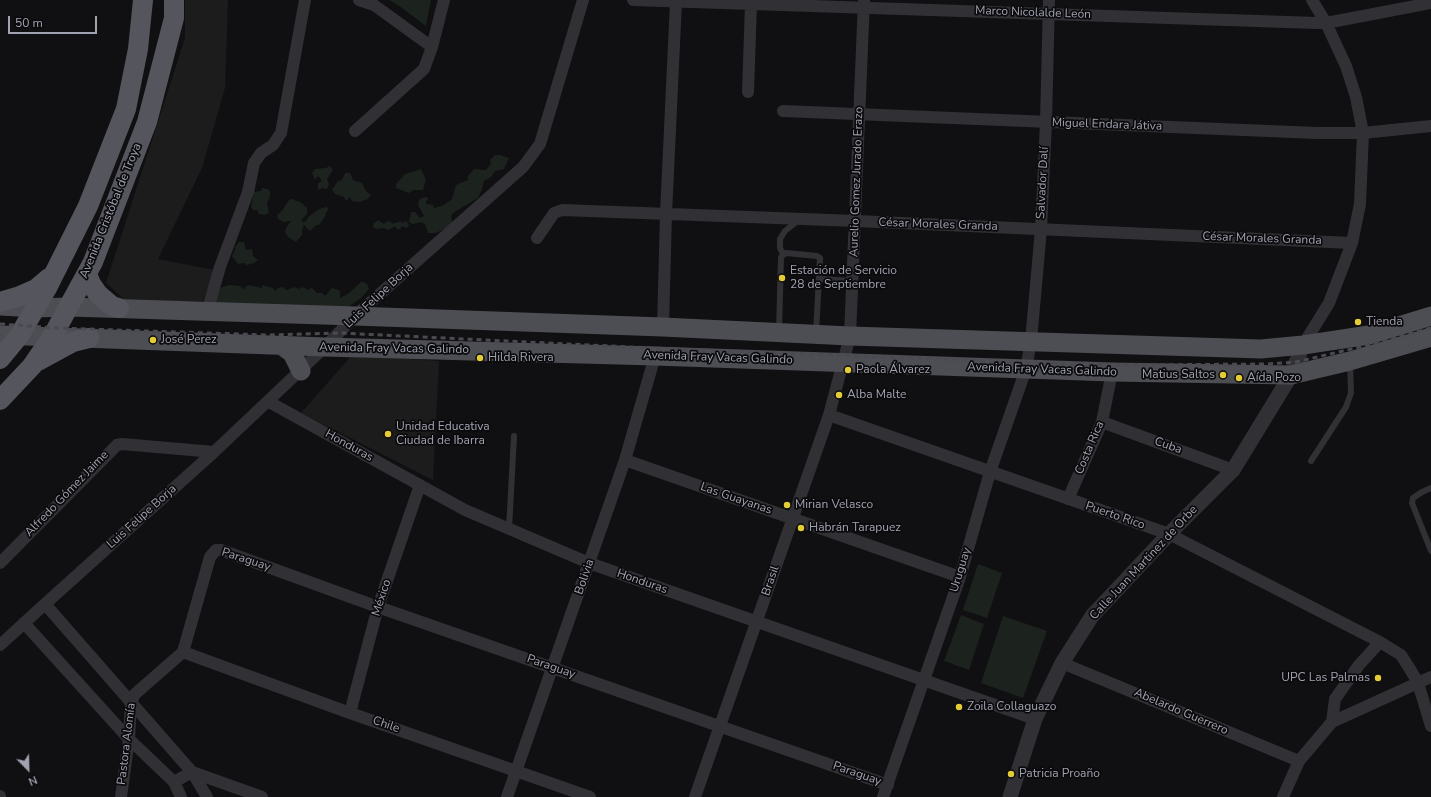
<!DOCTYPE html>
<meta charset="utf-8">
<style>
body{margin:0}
#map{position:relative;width:1431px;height:797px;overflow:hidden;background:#100f11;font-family:"Nunito Sans",sans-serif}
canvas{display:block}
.north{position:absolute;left:8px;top:749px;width:40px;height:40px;-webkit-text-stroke:3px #0b0a0c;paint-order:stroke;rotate:157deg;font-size:11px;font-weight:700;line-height:16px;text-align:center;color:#a1a3b1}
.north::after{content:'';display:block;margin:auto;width:14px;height:18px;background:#a1a3b1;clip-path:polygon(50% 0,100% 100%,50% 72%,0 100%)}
.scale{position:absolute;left:8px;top:16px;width:89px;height:18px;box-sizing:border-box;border:2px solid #a1a3b1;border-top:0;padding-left:5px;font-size:12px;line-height:14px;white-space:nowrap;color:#a1a3b1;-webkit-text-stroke:3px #0b0a0c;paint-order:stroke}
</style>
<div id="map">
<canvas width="1431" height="797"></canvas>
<div class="north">N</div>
<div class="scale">50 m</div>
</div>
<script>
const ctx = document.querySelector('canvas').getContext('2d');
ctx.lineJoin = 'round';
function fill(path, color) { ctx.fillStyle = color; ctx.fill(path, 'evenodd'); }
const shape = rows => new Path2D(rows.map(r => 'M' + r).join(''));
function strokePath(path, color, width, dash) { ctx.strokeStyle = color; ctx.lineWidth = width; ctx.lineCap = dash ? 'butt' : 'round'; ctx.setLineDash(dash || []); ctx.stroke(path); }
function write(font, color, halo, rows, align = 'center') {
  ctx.font = font + ' "Nunito Sans",sans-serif'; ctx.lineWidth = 3.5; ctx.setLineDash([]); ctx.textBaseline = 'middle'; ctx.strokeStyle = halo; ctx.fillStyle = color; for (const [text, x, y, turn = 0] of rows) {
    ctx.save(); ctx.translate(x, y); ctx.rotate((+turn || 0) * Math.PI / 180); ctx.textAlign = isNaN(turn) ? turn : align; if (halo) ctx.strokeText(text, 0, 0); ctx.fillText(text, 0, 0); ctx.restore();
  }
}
fill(shape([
 [185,0,228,0,225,88,202,168,158,259,215,270,203,301,126,301,106,283,185,38],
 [352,355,439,361,433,480,301,413]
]), '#1c1c1d');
fill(shape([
 [389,0,431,0,426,26,398,5],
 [495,155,500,155,509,158,504,169,495,171,491,177,484,181,482,189,478,198,454,212,451,216,452,222,450,226,436,233,428,233,425,224,420,222,413,224,409,222,411,212,415,212,420,218,424,216,419,207,418,202,421,198,427,197,428,199,426,202,427,205,428,204,433,205,434,208,444,205,452,199,456,185,468,180,468,176,474,169,486,170,491,164,490,160],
 [330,166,333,170,327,179,329,184,327,189,322,188,318,190,318,183,321,182,321,179,318,176,315,180,312,173,315,169,326,168],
 [421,169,426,180,423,190,413,190,409,193,396,188,396,184,405,174],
 [345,173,350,173,353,180,362,183,366,191,371,195,368,199,359,202,352,201,350,197,346,201,344,197,335,194,332,190,338,181,342,180],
 [262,188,268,189,270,192,270,196,267,204,269,213,264,215,259,214,257,210,253,210,251,207,254,192,261,191],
 [292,199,302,203,307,208,307,214,301,220,303,222,306,221,308,217,319,209,326,207,329,209,326,212,325,217,319,225,316,225,310,231,304,225,302,230,302,235,296,242,288,237,285,232,286,228,291,221,283,222,278,219,277,215,281,212,289,200],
 [378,220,384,224,387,221,391,222,392,224,401,221,402,224,404,221,407,222,409,225,407,228,402,226,400,229,397,229,395,226,389,230,383,228,377,229,374,228,373,224],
 [239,242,244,242,246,250,252,249,253,256,258,260,254,263,247,265,244,263,238,264,232,256,235,250,235,247],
 [361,282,364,282,367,284,369,289,361,298,348,307,213,303,220,288,229,285,240,286,244,290,245,287,249,285,262,288,262,285,273,288,275,291,278,288,283,287,286,290,295,287,299,289,302,287,309,290,311,287,317,293,322,293,325,296,332,288,336,289,340,291,340,298,348,294],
 [978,564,1002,573,987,618,963,610],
 [961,615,984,624,969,670,944,661],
 [1003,616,1047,631,1023,698,981,683]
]), '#1c231e');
strokePath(shape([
 [783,254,780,248,780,239,785,231,799,220],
 [820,279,853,281],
 [779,331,781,257,786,253,817,256,820,258,816,333],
 [1311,461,1346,407,1351,393,1350,363],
 [1431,488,1422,492,1413,498,1412,503,1431,551],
 [509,529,514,436]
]), '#313135', 6);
strokePath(shape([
 [359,0,374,5,432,47],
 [633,0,1317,23,1326,23,1431,3],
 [748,92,751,4],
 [783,111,1317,133,1363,133,1431,126],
 [355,131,424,69,432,47,444,0],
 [537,238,554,213,562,210,856,221,1352,243],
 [207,312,220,267,248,192,254,163,261,153,273,145,281,133,305,0],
 [663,327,666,214,676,2],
 [1303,345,1329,303,1352,243,1360,204,1363,133,1356,97,1346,66,1326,23,1312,0],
 [269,402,465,510,589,563,1035,719],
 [829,415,1169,534,1380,642,1401,655,1410,669,1418,683,1431,726],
 [1102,422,1233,470],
 [625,460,960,577],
 [1068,499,1102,422,1112,372],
 [0,563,117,445,122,444,214,452],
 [45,604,192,772,207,797],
 [24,623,129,739,174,782,181,797],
 [0,645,45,604,214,452,325,347,355,316,523,167,540,144,583,0],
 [183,652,350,713,590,797],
 [1062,663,1299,761],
 [350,713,378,607,420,485],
 [1332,722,1335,699,1359,665,1380,642],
 [174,782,192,772,262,797],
 [0,796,0,797],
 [121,797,129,739,131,702,135,694,183,652,210,557,216,550,221,550,378,607,888,785],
 [507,797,625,460,655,356],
 [695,797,829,415,850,336,864,0],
 [883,797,960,577,990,472,1026,369,1031,341,1041,229,1046,122,1049,0],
 [1283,797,1299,761,1332,722,1431,677]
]), '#313135', 12);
strokePath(shape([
 [1010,797,1035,719,1062,663,1092,616,1169,534,1233,470,1291,375,1303,345]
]), '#313135', 15);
strokePath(shape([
 [0,306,35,308,69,307,355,316,663,327,850,336,1261,349,1303,345,1369,335,1431,316],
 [0,335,325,347,655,356,1112,372,1291,375,1350,361,1431,337],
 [282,346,292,353,301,371]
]), '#4d4d54', 19);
strokePath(shape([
 [87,274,91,284,98,294,112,306,119,308],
 [0,302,20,296,36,289,49,278],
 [0,359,19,336,47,288,88,206,126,109,138,49,143,0],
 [38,361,73,342,89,338],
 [0,400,32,366,52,337,93,262,147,122,174,18,174,0]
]), '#55565d', 20);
strokePath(shape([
 [0,324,57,328,268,335,340,333,652,348,1058,364,1139,365,1267,364,1296,362,1364,346,1431,328]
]), '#4a4a50', 3, [5, 4]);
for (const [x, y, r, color] of [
 [782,278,4,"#e3cc35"],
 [1358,322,4,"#e3cc35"],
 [153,340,4,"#e3cc35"],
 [480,358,4,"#e3cc35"],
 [848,370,4,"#e3cc35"],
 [1223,375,4,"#e3cc35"],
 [1239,378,4,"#e3cc35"],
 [839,395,4,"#e3cc35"],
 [388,434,4,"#e3cc35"],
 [787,505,4,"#e3cc35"],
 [801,528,4,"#e3cc35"],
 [1378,678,4,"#e3cc35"],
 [959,707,4,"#e3cc35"],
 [1011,774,4,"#e3cc35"]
]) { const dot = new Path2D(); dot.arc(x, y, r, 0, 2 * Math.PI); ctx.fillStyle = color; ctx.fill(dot); strokePath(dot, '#0b0a0c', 1.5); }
write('12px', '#a1a3b1', '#0b0a0c', [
 ["Marco Nicolalde León",1033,13,2],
 ["Miguel Endara Játiva",1107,125,2],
 ["Aurelio Gomez Jurado Erazo",857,182,-88],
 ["Salvador Dalí",1043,183,-87],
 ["Avenida Cristóbal de Troya",111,211,-68],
 ["César Morales Granda",938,225,2],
 ["César Morales Granda",1262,239,2],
 ["Luis Felipe Borja",379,296,-43],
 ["Avenida Fray Vacas Galindo",394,349,1],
 ["Avenida Fray Vacas Galindo",718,358,2],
 ["Avenida Fray Vacas Galindo",1042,370,2],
 ["Honduras",349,446,29],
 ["Cuba",1168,446,20],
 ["Costa Rica",1090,448,-67],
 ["Alfredo Gómez Jaime",67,494,-46],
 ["Las Guayanas",736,499,19],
 ["Puerto Rico",1115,516,19],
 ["Luis Felipe Borja",142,517,-42],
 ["Paraguay",246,560,18],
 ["Calle Juan Martinez de Orbe",1144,563,-47],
 ["Uruguay",961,570,-73],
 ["Bolivia",585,577,-71],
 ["Brasil",771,581,-71],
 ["Honduras",642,582,19],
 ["México",382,598,-72],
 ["Paraguay",551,667,19],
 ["Abelardo Guerrero",1181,712,23],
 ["Chile",386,725,19],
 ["Pastora Alomía",127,744,-83],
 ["Paraguay",857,774,19]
]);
write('12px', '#a1a3b1', '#0b0a0c', [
 ["Estación de Servicio",790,271],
 ["28 de Septiembre",790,285],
 ["Tienda",1366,322],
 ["José Perez",161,340],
 ["Hilda Rivera",488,358],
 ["Paola Álvarez",856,370],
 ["Matius Saltos",1215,375,"right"],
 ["Aída Pozo",1247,378],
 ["Alba Malte",847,395],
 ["Unidad Educativa",396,427],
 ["Ciudad de Ibarra",396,441],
 ["Mirian Velasco",795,505],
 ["Habrán Tarapuez",809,528],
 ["UPC Las Palmas",1370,678,"right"],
 ["Zoila Collaguazo",967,707],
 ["Patricia Proaño",1019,774]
], 'left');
</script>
